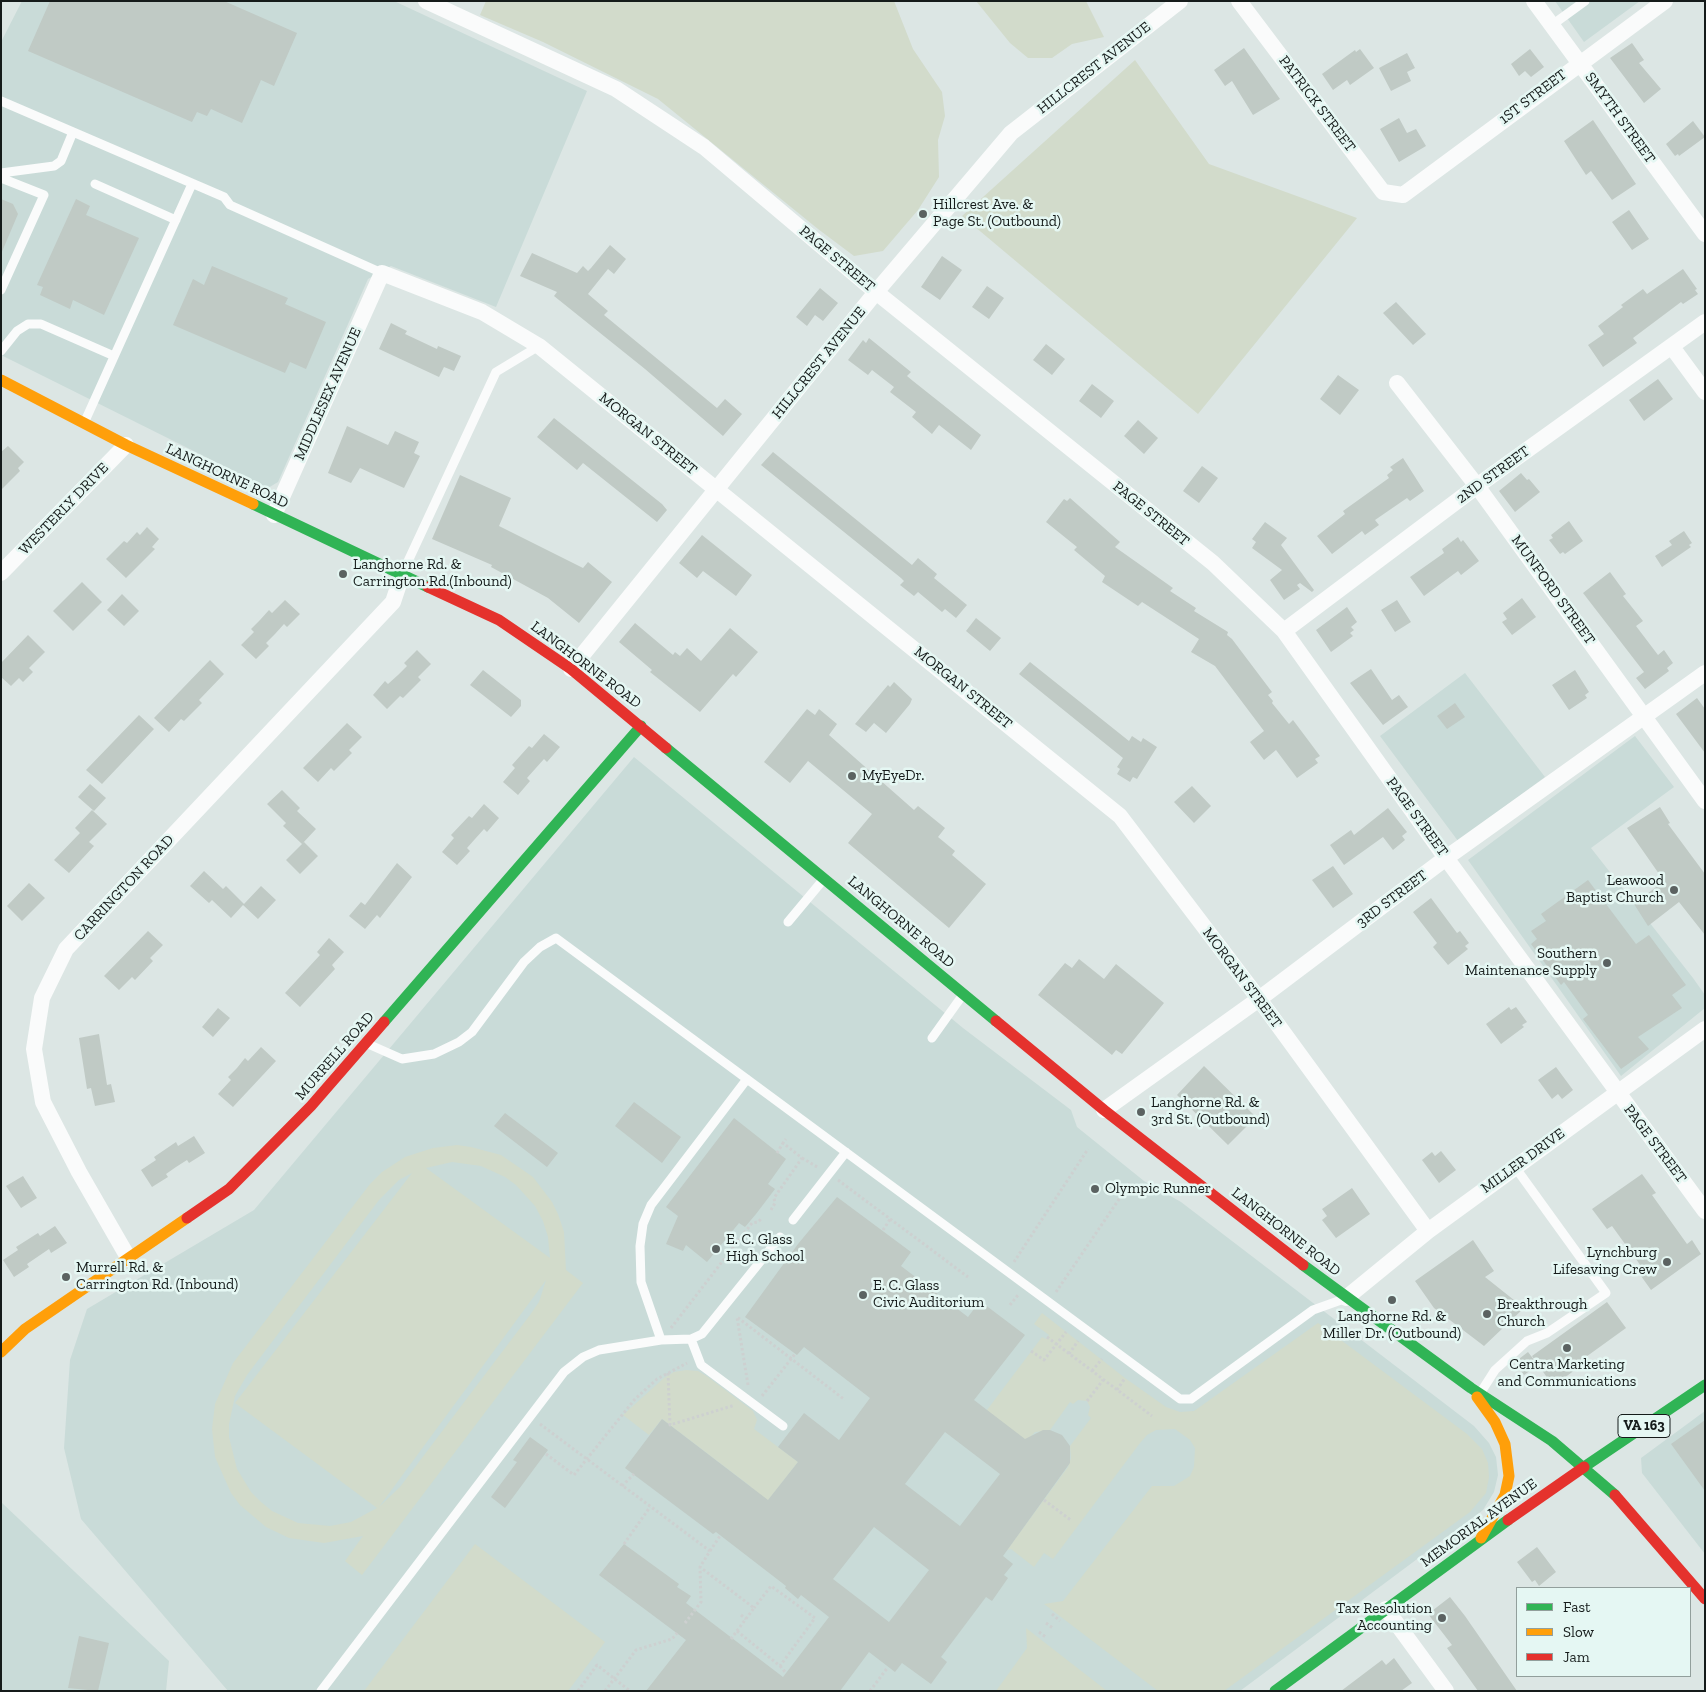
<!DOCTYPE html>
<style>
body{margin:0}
#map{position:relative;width:1706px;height:1692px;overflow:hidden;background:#dce6e4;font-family:"Zilla Slab",serif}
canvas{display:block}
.frame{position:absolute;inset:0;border:2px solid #151b1a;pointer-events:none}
.legend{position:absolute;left:1516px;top:1587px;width:175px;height:90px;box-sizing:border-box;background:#e5f7f3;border:1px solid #929f9c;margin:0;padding:6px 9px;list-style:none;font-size:15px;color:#151b1a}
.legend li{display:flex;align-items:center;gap:10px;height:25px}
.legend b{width:25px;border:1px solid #929f9c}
</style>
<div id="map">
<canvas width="1706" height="1692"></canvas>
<div class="frame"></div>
<ul class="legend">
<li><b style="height:6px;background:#30b455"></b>Fast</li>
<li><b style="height:6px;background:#ff9f0a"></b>Slow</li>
<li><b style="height:6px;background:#e5322d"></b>Jam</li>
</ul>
</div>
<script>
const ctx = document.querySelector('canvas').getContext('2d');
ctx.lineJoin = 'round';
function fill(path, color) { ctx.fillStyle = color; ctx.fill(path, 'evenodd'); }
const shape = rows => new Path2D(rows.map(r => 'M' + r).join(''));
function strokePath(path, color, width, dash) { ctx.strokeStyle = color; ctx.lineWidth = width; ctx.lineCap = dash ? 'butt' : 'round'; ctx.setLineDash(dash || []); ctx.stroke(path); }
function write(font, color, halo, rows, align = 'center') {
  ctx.font = font + ' "Zilla Slab",serif'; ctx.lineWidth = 5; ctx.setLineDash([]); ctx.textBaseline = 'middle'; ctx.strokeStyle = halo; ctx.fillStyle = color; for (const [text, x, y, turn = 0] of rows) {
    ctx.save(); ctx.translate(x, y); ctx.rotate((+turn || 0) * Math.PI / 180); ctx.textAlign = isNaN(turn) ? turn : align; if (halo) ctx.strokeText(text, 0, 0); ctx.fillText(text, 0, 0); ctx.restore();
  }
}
fill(shape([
 [22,1,394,1,587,91,496,307,391,266,368,279,278,482,268,488,1,355,1,42],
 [1555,1,1640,1,1584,42],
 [1465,673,1545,777,1458,841,1380,736],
 [1635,736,1674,787,1591,848,1693,978,1705,995,1705,1008,1621,1076,1468,860],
 [634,757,963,1028,1071,1110,1077,1127,1144,1181,1181,1202,1474,1426,1489,1443,1496,1457,1498,1475,1494,1492,1483,1510,1240,1691,228,1691,81,1519,64,1448,70,1360,87,1309,254,1210],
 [1705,1411,1705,1554,1642,1473,1641,1458],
 [1,1502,169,1661,166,1691,1,1691]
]), '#c9dbd8');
fill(shape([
 [486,1,894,1,913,49,942,92,945,116,938,140,939,177,918,210,883,251,854,256,818,229,658,99,543,42,480,15],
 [976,1,1086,1,1104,37,1072,44,1052,58,1028,58,1010,43],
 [1135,60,1209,164,1357,218,1198,414,962,216],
 [457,1145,471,1147,501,1155,533,1177,552,1202,558,1214,564,1232,566,1270,583,1283,362,1575,345,1561,363,1536,324,1543,289,1538,266,1527,240,1505,231,1493,215,1457,212,1429,215,1404,233,1363,370,1184,382,1172,405,1157,433,1148],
 [452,1162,481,1166,505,1177,516,1185,535,1206,543,1221,548,1237,550,1258,426,1168],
 [412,1173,235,1403,377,1508,351,1522,330,1526,298,1523,272,1511,261,1502,251,1492,237,1469,229,1437,229,1424,235,1396,247,1375,379,1200,399,1180],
 [546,1280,539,1302,530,1315,400,1487,379,1507],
 [1042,1313,1125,1378,1166,1407,1180,1412,1194,1411,1318,1323,1467,1434,1482,1449,1488,1463,1489,1477,1486,1493,1470,1512,1224,1691,1158,1691,1044,1604,1063,1601,1152,1486,1174,1486,1190,1476,1194,1467,1195,1448,1190,1440,1175,1429,1156,1430,1147,1435,1140,1443,1053,1559,1044,1553,1034,1567,1011,1549,1007,1550,1068,1467,1071,1458,1070,1446,1091,1418,1088,1415,1090,1407,1087,1401,1078,1400,1073,1404,1070,1402,1050,1430,1035,1432,1024,1443,987,1410,1042,1337,1046,1339,1049,1335,1034,1324],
 [686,1370,698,1371,708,1377,753,1411,757,1420,754,1429,798,1462,755,1517,750,1486,662,1419,649,1435,623,1415,664,1378,674,1372],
 [475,1544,605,1642,568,1691,364,1691],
 [1026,1628,1107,1691,996,1691,1027,1648]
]), '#d2dbcb');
fill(shape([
 [50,1,224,1,297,33,274,86,261,80,242,123,211,109,207,116,197,112,192,122,28,51],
 [1632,43,1644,60,1639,63,1661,89,1644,103,1610,58],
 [1244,48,1280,99,1253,115,1232,81,1225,86,1214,70],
 [1360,49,1374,68,1350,85,1347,80,1333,90,1322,74,1355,50,1356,52],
 [1530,49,1544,67,1531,77,1525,71,1519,76,1511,64],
 [1407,53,1415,68,1407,72,1411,81,1391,91,1379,68],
 [1399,118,1407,133,1416,129,1426,146,1399,162,1380,129],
 [1593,120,1636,184,1612,200,1591,171,1586,175,1564,141],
 [1693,121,1705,137,1679,156,1678,154,1675,156,1666,144],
 [1,199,13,204,18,214,1,254],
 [76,199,90,206,86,215,139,238,104,315,73,300,70,309,40,295,43,287,37,285],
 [1629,210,1649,239,1632,250,1612,222],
 [610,245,626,259,614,274,608,269,588,294,608,311,604,315,717,408,725,399,742,414,723,436,645,369,554,296,557,292,520,276,532,253,577,273,583,266,588,271,591,268],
 [942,256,962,270,940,300,921,287],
 [212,266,288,298,285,304,326,322,306,369,290,362,285,373,173,325,193,279,204,285],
 [1683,269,1697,289,1695,290,1698,294,1683,304,1681,302,1633,338,1637,343,1603,367,1588,345,1604,334,1598,326,1623,307,1621,305,1643,289,1647,294],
 [987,286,1004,298,989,319,972,307],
 [820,288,838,303,823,321,815,315,807,326,796,317],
 [1396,302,1426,334,1413,345,1383,313],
 [391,323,407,331,405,334,437,349,438,346,461,356,454,371,444,367,439,377,379,349],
 [869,338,911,372,907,376,913,381,981,435,971,450,939,425,932,434,912,417,916,412,890,392,894,387,872,370,868,375,848,360,863,340,866,343],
 [1046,344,1065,359,1052,375,1033,360],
 [1338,375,1359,390,1340,415,1320,399],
 [1658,379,1673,399,1644,421,1629,400],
 [1092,384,1114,401,1101,418,1079,401],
 [554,418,662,504,667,510,657,522,583,463,577,470,537,437],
 [1138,420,1158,438,1144,454,1124,436],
 [347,426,388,445,395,431,419,442,414,453,420,456,404,488,360,468,351,483,328,473],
 [8,446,24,462,18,468,20,471,1,490,1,452],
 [773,452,912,565,918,558,937,574,934,578,967,605,956,618,945,609,942,612,918,592,914,596,900,585,904,581,901,578,761,465],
 [1403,458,1424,491,1410,501,1407,498,1375,520,1379,525,1365,535,1362,531,1332,554,1317,536,1345,514,1343,511,1389,478,1387,475,1393,470,1390,467],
 [1202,466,1218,478,1199,503,1183,491],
 [1521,473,1527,480,1529,479,1540,492,1515,512,1499,491],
 [460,475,511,498,499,526,583,568,588,562,612,582,579,623,548,598,491,567,492,565,432,539],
 [1070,498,1120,542,1115,547,1173,588,1170,591,1196,608,1194,611,1228,632,1227,635,1232,639,1272,692,1268,695,1273,701,1272,703,1289,724,1293,720,1320,756,1315,759,1318,763,1297,778,1276,750,1264,760,1250,742,1264,731,1215,666,1191,652,1199,639,1142,602,1138,606,1102,582,1105,576,1074,550,1077,547,1046,522,1064,499,1067,501],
 [1569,521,1583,541,1565,554,1563,552,1560,554,1549,540,1553,538,1551,535],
 [1265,522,1287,538,1281,545,1314,590,1312,592,1300,583,1297,585,1300,589,1284,600,1270,580,1282,570,1252,548,1256,542,1252,539],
 [147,527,159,539,152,547,155,549,126,578,106,559,124,541,127,543,137,532,140,535],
 [1684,531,1692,543,1689,545,1691,547,1662,567,1655,556,1672,545,1669,541],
 [702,535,752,575,736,596,703,571,697,578,679,563],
 [1458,537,1461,542,1463,540,1479,561,1461,575,1458,571,1424,596,1410,577,1444,553,1442,549],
 [1610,572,1626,594,1623,596,1643,621,1636,626,1658,655,1664,650,1673,663,1667,668,1669,671,1645,689,1636,678,1644,672,1583,593],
 [82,582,102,602,73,631,53,611],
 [122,594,139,611,124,626,107,610],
 [1522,598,1536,617,1512,635,1502,622,1507,619,1503,613],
 [285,600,300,614,287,627,284,624,275,634,266,643,269,646,256,659,241,645,254,632,251,629,260,620,269,610,272,613],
 [1397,600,1411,622,1395,632,1381,610],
 [1347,607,1357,622,1351,627,1354,630,1350,633,1353,636,1331,652,1316,630],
 [976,618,1001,638,990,651,966,631],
 [635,623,673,655,675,652,680,656,687,648,701,661,730,628,758,652,736,677,733,674,700,712,650,672,652,670,619,642],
 [28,635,45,652,29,668,33,672,23,682,19,678,11,686,1,677,1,663],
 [417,650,431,664,418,677,421,680,403,698,400,696,387,709,373,695,385,681,388,684,398,675,407,666,404,663],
 [210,660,224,674,199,700,202,703,184,721,181,719,169,732,154,718],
 [1030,662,1129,741,1132,736,1141,742,1143,738,1157,747,1137,779,1133,777,1130,782,1117,774,1120,769,1117,767,1123,758,1019,674],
 [1371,669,1392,700,1399,695,1408,707,1383,725,1350,683],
 [483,670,521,700,521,706,511,717,470,685],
 [1575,670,1589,692,1585,695,1587,698,1569,710,1552,685],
 [894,682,912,699,910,704,886,733,874,723,866,732,855,724,888,685,890,687],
 [1697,698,1705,709,1705,753,1676,714],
 [1455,703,1465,717,1447,729,1437,716],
 [807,709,815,715,819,709,837,724,829,735,914,810,918,806,945,828,938,837,955,851,952,855,986,884,949,928,848,843,872,814,808,761,790,783,764,762],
 [139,715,154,729,102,784,86,770],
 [347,723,362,737,349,750,352,753,334,771,331,768,318,782,303,768],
 [544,734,560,747,547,762,544,759,527,778,530,781,518,795,503,782,515,768,512,765,529,746,532,748],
 [90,784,106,798,94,811,78,797],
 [1192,786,1211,806,1194,823,1174,802],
 [282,790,300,808,297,811,316,829,302,844,283,826,286,823,267,804],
 [484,804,499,818,487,832,484,829,475,839,467,848,470,851,457,865,442,852,454,838,451,835,469,816,472,818],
 [1660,807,1670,823,1668,824,1705,874,1705,935,1679,902,1648,926,1634,904,1664,881,1627,828],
 [1388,808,1407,832,1402,836,1405,840,1393,850,1383,837,1344,865,1330,845,1351,830,1354,835],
 [92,810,107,824,89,842,94,846,69,873,54,860,80,833,75,828],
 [304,842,318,856,300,874,286,860],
 [397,863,412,877,380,918,377,915,365,929,349,916,361,902,365,905],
 [1333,866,1353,894,1333,908,1312,880],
 [204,871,223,889,226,886,244,904,261,886,276,900,258,919,243,905,231,918,212,900,209,903,190,886],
 [1588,880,1636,944,1649,935,1686,985,1672,995,1682,1008,1638,1037,1649,1049,1621,1069,1583,1019,1588,1015,1564,982,1561,985,1531,944,1537,939,1531,931,1546,921,1541,914],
 [29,883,45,898,22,921,7,906],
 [1431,898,1457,933,1460,931,1469,943,1465,946,1468,949,1448,965,1433,947,1437,943,1413,912],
 [148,931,163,945,150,958,153,961,135,980,132,977,119,990,104,976],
 [329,938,344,952,332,965,335,969,300,1007,285,993,320,955,317,952],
 [1079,959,1104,979,1116,964,1164,1003,1122,1054,1116,1050,1112,1055,1038,995,1065,963,1072,968],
 [1509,1007,1511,1010,1516,1007,1527,1022,1522,1025,1524,1027,1501,1044,1486,1024],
 [218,1008,230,1018,213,1037,202,1027],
 [99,1034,107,1085,111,1084,115,1102,95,1106,91,1088,87,1089,79,1038],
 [261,1047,276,1061,233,1107,218,1094,231,1080,228,1077,237,1068,245,1058,248,1061],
 [1204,1066,1256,1117,1228,1145,1177,1095],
 [1556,1067,1573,1090,1562,1099,1558,1094,1552,1099,1538,1080],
 [634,1102,681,1137,662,1163,615,1126],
 [505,1113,558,1153,547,1167,494,1126],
 [734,1118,786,1159,768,1184,775,1189,756,1214,745,1227,739,1223,707,1262,686,1245,683,1251,666,1244,678,1216,666,1207],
 [194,1136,205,1153,189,1163,187,1160,176,1167,166,1174,168,1177,152,1187,141,1170,156,1160,154,1157,176,1142,178,1146],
 [1441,1151,1456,1170,1439,1183,1422,1160,1432,1152,1435,1156],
 [1642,1174,1656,1193,1652,1195,1687,1244,1692,1240,1701,1254,1651,1290,1641,1276,1646,1273,1612,1226,1607,1229,1592,1209],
 [23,1176,37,1198,21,1208,6,1186],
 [1352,1188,1370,1214,1336,1238,1322,1220,1327,1216,1322,1209],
 [837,1197,911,1252,901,1266,968,1317,980,1301,1025,1335,974,1400,1025,1439,1043,1430,1050,1430,1062,1435,1070,1446,1070,1463,1003,1556,1013,1564,1004,1575,1008,1578,992,1601,986,1597,941,1657,947,1662,931,1684,902,1663,895,1672,869,1652,840,1691,646,1691,686,1640,599,1575,624,1544,679,1584,677,1587,691,1596,686,1603,783,1677,829,1617,801,1595,798,1599,785,1588,786,1586,716,1532,713,1534,625,1468,662,1419,768,1500,798,1462,778,1447,804,1413,839,1440,870,1398,804,1347,797,1355,745,1317,798,1244],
 [945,1432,1000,1474,960,1526,905,1484],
 [874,1527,929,1570,889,1622,833,1579],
 [55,1226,67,1243,51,1253,49,1249,27,1264,29,1267,14,1277,3,1260,18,1250,16,1247,38,1233,40,1236],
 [1473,1240,1494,1271,1485,1277,1524,1308,1484,1346,1434,1308,1415,1281],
 [1607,1302,1626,1328,1572,1367,1575,1370,1553,1386,1532,1356],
 [1528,1352,1538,1365,1524,1375,1515,1362],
 [1705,1420,1705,1491,1671,1444],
 [530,1437,548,1450,505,1508,491,1497,517,1462,513,1460],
 [1537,1547,1556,1572,1539,1586,1535,1580,1532,1582,1517,1562],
 [1450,1597,1465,1616,1517,1691,1478,1691,1468,1677,1447,1648,1452,1645,1428,1614],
 [79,1636,109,1643,98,1691,68,1688],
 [1394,1658,1412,1683,1401,1691,1341,1691,1382,1660,1386,1665]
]), '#c0cac5');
strokePath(shape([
 [777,1153,783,1143],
 [802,1158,819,1168],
 [838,1180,968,1277],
 [771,1210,775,1203,774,1198,802,1158,783,1143,786,1139],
 [883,1230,891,1218],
 [1014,1262,1088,1149],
 [1056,1292,1130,1183],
 [1010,1305,1018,1295],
 [671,1328,752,1223,758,1222,762,1218],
 [1047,1337,1152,1416],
 [1031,1351,1044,1360,1066,1332],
 [1069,1354,1078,1341],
 [1092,1371,1102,1359],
 [668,1373,670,1425,735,1405],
 [748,1385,737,1317,845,1400],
 [1117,1390,1125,1378],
 [762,1396,795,1354],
 [1087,1401,1103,1380],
 [540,1424,710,1551,700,1567,754,1608,731,1639],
 [546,1454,574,1475,635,1399,657,1379,687,1363],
 [622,1486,634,1474],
 [1044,1500,1072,1521],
 [624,1544,650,1507],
 [710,1551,720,1536],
 [1052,1614,1060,1621],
 [741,1615,746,1619],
 [685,1623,701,1602,700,1567],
 [1046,1623,1054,1629],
 [737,1631,780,1666,815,1618,771,1586,754,1608],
 [1039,1632,1047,1638],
 [780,1666,786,1673],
 [578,1691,597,1665,630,1691],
 [605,1691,636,1650,672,1639,677,1633],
 [870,1691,888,1667]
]), '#cdd0d0', 3, [2.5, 2.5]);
strokePath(shape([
 [1552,25,1585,1],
 [1,101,224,197,230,205,382,273],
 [1,173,54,166,61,161,73,132],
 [1,178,44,195,1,290],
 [95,184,176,220],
 [1,351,17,331,28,324,41,324,114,356],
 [85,421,192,184],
 [403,572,496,372,539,346],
 [788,922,823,880],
 [932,1038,962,996],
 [368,1044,402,1059,434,1054,459,1042,472,1032,524,962,540,947,556,938,1180,1399,1191,1399,1313,1310,1341,1300],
 [747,1079,651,1205,643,1224,640,1246,641,1282,661,1340,691,1339,702,1334,780,1237],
 [793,1220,846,1152],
 [691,1339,701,1365,783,1426],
 [1481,1392,1495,1370,1527,1341,1547,1333,1606,1293,1515,1167],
 [321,1691,564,1372,583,1357,599,1350,661,1340]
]), '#fafbfb', 9);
strokePath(shape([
 [426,1,616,89,704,147,876,292,1213,563,1284,631,1446,858,1705,1211],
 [1239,1,1383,192,1403,195,1665,1],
 [1534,1,1705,234],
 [1672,347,1705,392],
 [1397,383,1477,486,1705,801],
 [274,515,382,273,482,312,539,346,1120,816,1259,999,1428,1231],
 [1,573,126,445],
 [1284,631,1477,486,1705,322],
 [571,669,876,292,1011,133,1180,1],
 [1104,1110,1259,999,1446,858,1705,673],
 [129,1259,79,1172,43,1102,34,1049,42,998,66,949,393,602,402,575],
 [1346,1298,1428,1231,1705,1029],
 [1386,1609,1446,1691]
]), '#fafbfb', 16);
strokePath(shape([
 [253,504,428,587],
 [666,748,996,1021],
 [384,1022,641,726],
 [1303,1265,1471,1388,1552,1441,1615,1495],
 [1584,1467,1705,1385],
 [1275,1691,1508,1520]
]), '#30b455', 11);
strokePath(shape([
 [1,380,126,445,253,504],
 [1,1352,25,1329,187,1218],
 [1477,1397,1495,1422,1505,1444,1509,1476,1505,1495,1481,1538]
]), '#ff9f0a', 11);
strokePath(shape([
 [428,587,499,620,571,669,666,748],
 [996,1021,1104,1110,1303,1265],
 [187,1218,229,1189,311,1106,384,1022],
 [1615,1495,1705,1599],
 [1508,1520,1584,1467]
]), '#e5322d', 11);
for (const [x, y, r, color] of [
 [923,214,5,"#5b6261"],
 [343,574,5,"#5b6261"],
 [852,776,5,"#5b6261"],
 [1674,890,5,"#5b6261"],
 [1607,963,5,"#5b6261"],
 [1141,1112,5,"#5b6261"],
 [1095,1189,5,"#5b6261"],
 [716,1249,5,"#5b6261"],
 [1667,1262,5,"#5b6261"],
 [66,1277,5,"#5b6261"],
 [863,1295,5,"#5b6261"],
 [1392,1300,5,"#5b6261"],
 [1487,1314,5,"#5b6261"],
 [1567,1348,5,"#5b6261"],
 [1442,1618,5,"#5b6261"]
]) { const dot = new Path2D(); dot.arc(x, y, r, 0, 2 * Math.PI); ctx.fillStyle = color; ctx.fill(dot); strokePath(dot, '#e5f7f3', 2); }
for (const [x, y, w] of [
 [1644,1426,52]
]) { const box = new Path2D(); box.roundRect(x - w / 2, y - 11.5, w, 23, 4); ctx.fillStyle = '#e5f7f3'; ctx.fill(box); strokePath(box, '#151b1a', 1); }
write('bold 14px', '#151b1a', null, [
 ["VA 163",1644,1426]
]);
write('15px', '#151b1a', '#e5f7f3', [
 ["HILLCREST AVENUE",1094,68,-38],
 ["1ST STREET",1533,97,-37],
 ["PATRICK STREET",1317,104,53],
 ["SMYTH STREET",1620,118,54],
 ["PAGE STREET",837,259,40],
 ["HILLCREST AVENUE",819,363,-51],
 ["MIDDLESEX AVENUE",328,394,-66],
 ["MORGAN STREET",648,434,39],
 ["2ND STREET",1493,475,-36],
 ["LANGHORNE ROAD",227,476,25],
 ["WESTERLY DRIVE",64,509,-46],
 ["PAGE STREET",1151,514,39],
 ["MUNFORD STREET",1553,590,54],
 ["LANGHORNE ROAD",586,665,37],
 ["MORGAN STREET",963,688,39],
 ["PAGE STREET",1417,817,54],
 ["CARRINGTON ROAD",124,888,-47],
 ["3RD STREET",1392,899,-37],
 ["LANGHORNE ROAD",901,922,40],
 ["MORGAN STREET",1242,978,53],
 ["MURRELL ROAD",335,1056,-49],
 ["PAGE STREET",1655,1144,53],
 ["MILLER DRIVE",1523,1161,-36],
 ["LANGHORNE ROAD",1286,1232,38],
 ["MEMORIAL AVENUE",1479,1523,-36]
]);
write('15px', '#151b1a', '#e5f7f3', [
 ["Hillcrest Ave. &",933,205],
 ["Page St. (Outbound)",933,222],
 ["Langhorne Rd. &",353,565],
 ["Carrington Rd.(Inbound)",353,582],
 ["MyEyeDr.",862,776],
 ["Leawood",1664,881,"right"],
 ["Baptist Church",1664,898,"right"],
 ["Southern",1597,954,"right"],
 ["Maintenance Supply",1597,971,"right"],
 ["Langhorne Rd. &",1151,1103],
 ["3rd St. (Outbound)",1151,1120],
 ["Olympic Runner",1105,1189],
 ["E. C. Glass",726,1240],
 ["High School",726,1257],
 ["Lynchburg",1657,1253,"right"],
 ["Lifesaving Crew",1657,1270,"right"],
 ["Murrell Rd. &",76,1268],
 ["Carrington Rd. (Inbound)",76,1285],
 ["E. C. Glass",873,1286],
 ["Civic Auditorium",873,1303],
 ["Breakthrough",1497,1305],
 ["Church",1497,1322],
 ["Langhorne Rd. &",1392,1317,"center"],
 ["Miller Dr. (Outbound)",1392,1334,"center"],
 ["Centra Marketing",1567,1365,"center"],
 ["and Communications",1567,1382,"center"],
 ["Tax Resolution",1432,1609,"right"],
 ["Accounting",1432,1626,"right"]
], 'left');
</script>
